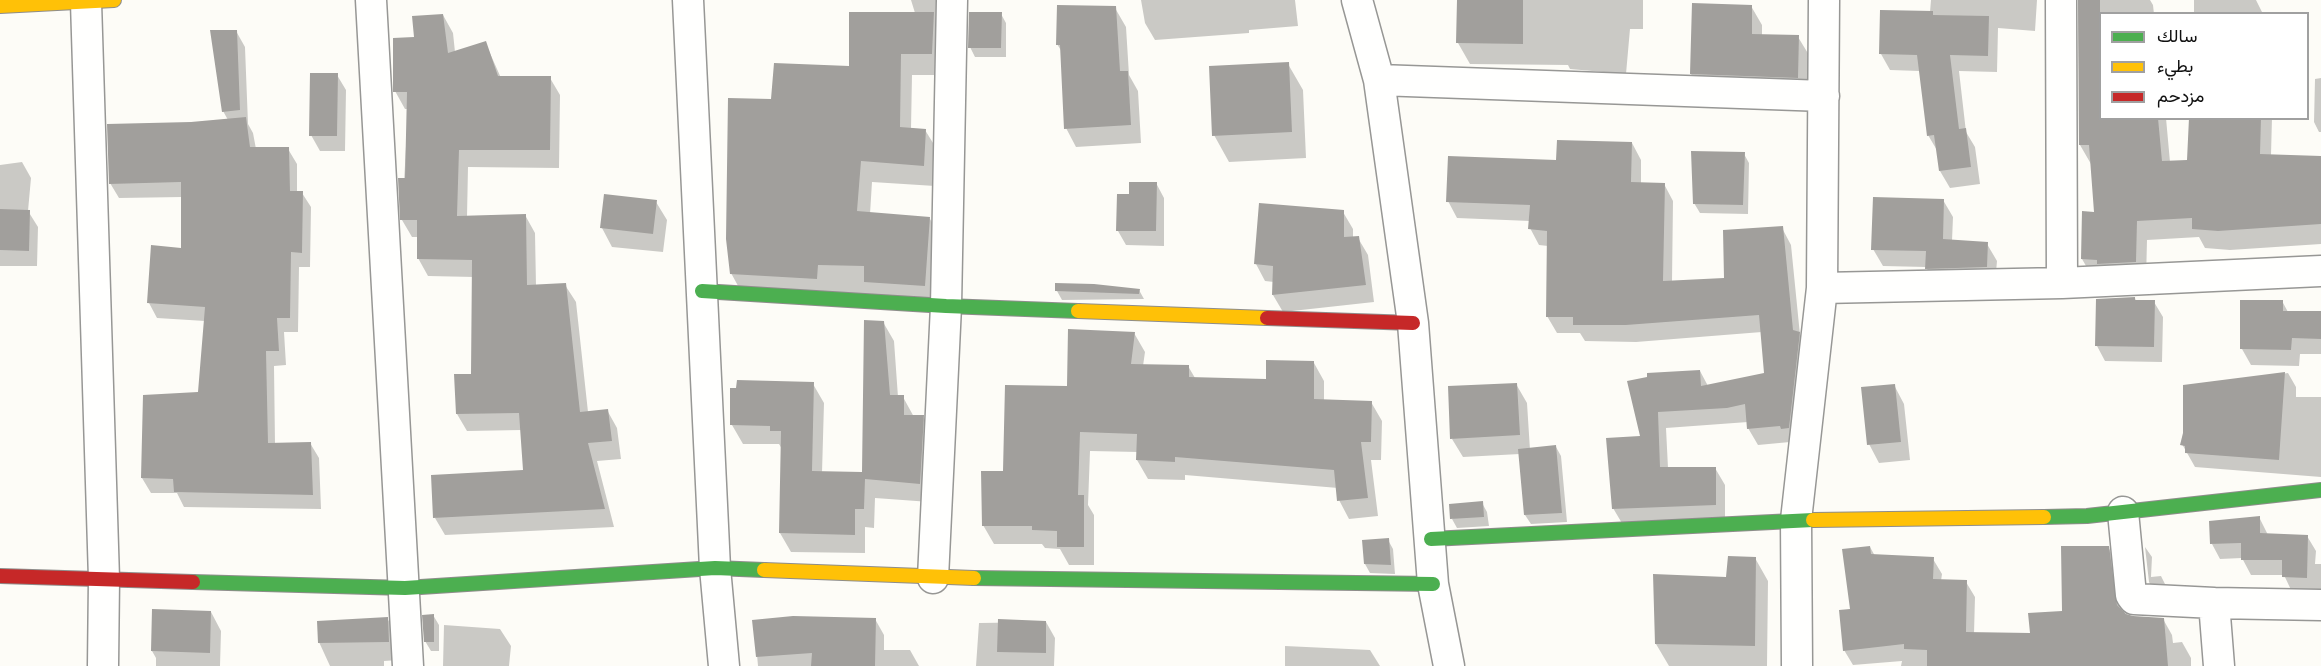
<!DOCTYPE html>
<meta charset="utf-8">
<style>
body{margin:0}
#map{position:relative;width:2321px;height:666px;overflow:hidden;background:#fdfcf7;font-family:"PT Serif",Vazirmatn,serif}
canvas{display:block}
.legend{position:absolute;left:2099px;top:12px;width:210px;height:108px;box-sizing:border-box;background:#fff;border:2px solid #a0a0a0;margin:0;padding:8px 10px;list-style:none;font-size:18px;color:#111}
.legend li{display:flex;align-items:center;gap:12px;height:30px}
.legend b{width:30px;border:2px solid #a0a0a0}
</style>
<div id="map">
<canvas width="2321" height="666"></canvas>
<ul class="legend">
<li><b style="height:8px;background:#4caf50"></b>سالك</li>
<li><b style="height:8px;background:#ffc107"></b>بطيء</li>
<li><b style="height:8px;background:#c62828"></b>مزدحم</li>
</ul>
</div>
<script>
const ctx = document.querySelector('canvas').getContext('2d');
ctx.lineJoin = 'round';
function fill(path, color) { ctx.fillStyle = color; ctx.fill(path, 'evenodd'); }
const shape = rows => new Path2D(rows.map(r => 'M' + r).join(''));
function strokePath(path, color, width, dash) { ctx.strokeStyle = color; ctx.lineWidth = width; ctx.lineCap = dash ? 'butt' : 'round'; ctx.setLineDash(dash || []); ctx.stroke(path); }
fill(shape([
 [911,0,943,0,944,75,912,75,911,129,925,130,938,151,935,186,872,182,870,214,930,219,942,240,937,307,743,295,731,273,772,100,850,68,915,13],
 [1141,0,1295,0,1298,26,1249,30,1249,33,1155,40,1145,23],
 [1458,0,1643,0,1643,29,1630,29,1626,74,1570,69,1568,65,1470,64,1458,43],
 [1931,0,2037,0,2035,31,1998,28,1997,72,1959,71,1966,132,1975,147,1980,184,1950,188,1940,171,1938,152,1928,135,1920,71,1890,70,1881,54,1930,12],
 [2078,0,2150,0,2153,5,2154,14,2100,14,2100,118,2166,118,2170,162,2189,162,2190,118,2272,118,2271,155,2321,157,2321,244,2230,250,2205,248,2199,237,2147,240,2146,281,2093,278,2082,259,2096,213,2091,164,2080,145],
 [2194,0,2256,0,2263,14,2194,14],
 [1751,6,1762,25,1762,36,1798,37,1809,55,1808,96,1702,92,1691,74],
 [1115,8,1126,27,1129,75,1138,91,1141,143,1076,147,1066,128,1062,52,1057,44],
 [1001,14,1006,23,1006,57,975,57,970,47],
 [443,15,453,33,455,52,485,42,501,78,550,78,560,95,559,168,468,167,467,217,525,215,535,233,536,286,565,285,576,302,588,412,607,410,617,428,621,459,597,461,614,527,445,535,435,518,524,472,522,430,467,431,457,414,473,375,474,277,428,276,418,258,418,237,412,237,402,220,408,109,405,109,395,91,415,39],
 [236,31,245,47,248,124,253,133,256,149,288,149,297,164,297,193,302,193,311,207,310,267,299,267,298,332,284,332,286,365,274,366,275,444,310,443,319,458,321,509,184,507,177,493,151,493,142,478,200,394,205,321,157,318,149,303,182,250,183,197,119,198,110,183,191,123,228,120,223,111],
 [1288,64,1303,90,1306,158,1229,162,1214,135],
 [337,75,346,90,345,151,320,151,311,135],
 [2321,78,2321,132,2319,132,2314,122,2315,79],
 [1632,143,1641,160,1641,184,1664,184,1673,201,1672,282,1725,279,1782,228,1791,245,1800,335,1808,350,1790,442,1758,445,1748,428,1748,422,1666,428,1668,468,1715,468,1725,485,1725,522,1623,525,1613,508,1642,438,1629,382,1700,371,1708,386,1766,374,1762,332,1636,342,1585,341,1580,333,1557,333,1547,316,1548,246,1539,245,1530,228,1530,221,1457,218,1448,201,1558,161],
 [1744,154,1749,163,1748,214,1700,213,1694,203],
 [22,162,31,178,28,211,38,227,37,266,0,266,0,165],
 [1156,183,1164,198,1164,246,1126,245,1118,231],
 [1943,200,1953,217,1952,241,1987,244,1997,261,1995,284,1936,285,1926,267,1883,266,1873,249],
 [656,202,667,220,663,252,612,247,602,228],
 [1343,212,1353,229,1353,238,1358,238,1368,255,1374,302,1283,312,1273,295,1274,282,1265,281,1256,264],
 [1139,290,1144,299,1062,300,1057,291],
 [2135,298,2136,301,2154,302,2163,317,2162,362,2105,361,2097,346],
 [2282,301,2288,312,2321,313,2321,354,2300,354,2299,366,2251,365,2242,349],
 [883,322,894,341,898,397,903,397,914,417,923,417,934,436,930,502,875,498,874,528,865,527,865,553,791,552,780,533,782,449,779,444,743,444,732,425,813,384,824,403,822,473,864,474],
 [1134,333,1145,352,1143,366,1188,366,1195,378,1267,380,1314,363,1324,381,1324,401,1371,402,1382,421,1381,460,1371,460,1378,516,1349,519,1339,500,1338,488,1185,475,1185,480,1148,479,1137,460,1138,452,1090,451,1088,505,1094,515,1094,565,1069,565,1060,549,1045,548,1042,544,994,544,983,525,1005,472,1069,388],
 [2288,373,2296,387,2296,397,2321,397,2321,477,2195,467,2182,444,2185,433,2185,387],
 [1516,384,1527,403,1530,450,1556,447,1561,456,1567,522,1531,524,1525,515,1520,454,1463,457,1452,439],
 [1894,385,1904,404,1910,460,1879,463,1869,444],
 [1482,503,1487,512,1489,526,1457,528,1452,519],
 [2259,517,2268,535,2307,536,2316,551,2315,564,2321,564,2321,602,2292,592,2284,575,2251,575,2242,558,2220,559,2212,544],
 [1388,540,1393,549,1395,574,1370,573,1365,564],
 [1870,547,1875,556,1933,559,1942,574,1941,581,1966,582,1975,597,1974,634,2028,666,1901,666,1902,661,1853,665,1844,650,1851,610],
 [2108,547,2117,563,2122,612,2132,618,2163,619,2172,635,2173,643,2182,642,2191,658,2191,666,2093,666,2063,612],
 [2145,547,2152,557,2151,577,2161,576,2166,586,2154,591,2149,582],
 [1755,558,1768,581,1767,666,1669,666,1656,644,1728,579],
 [211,612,221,631,220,666,156,666,156,658,152,651],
 [433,615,439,625,439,651,431,651,425,641],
 [387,618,398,637,399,660,384,661,384,666,330,666,319,642],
 [875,619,884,635,884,650,910,650,919,666,758,666,754,621],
 [1046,622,1055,638,1054,666,976,666,979,623],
 [444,625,500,629,511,646,509,666,443,666],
 [1285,646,1370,650,1380,666,1285,666]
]), '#0003');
fill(shape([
 [1457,0,1523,0,1523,44,1456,43],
 [2078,0,2100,0,2100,118,2158,118,2162,161,2187,160,2189,118,2261,118,2260,154,2321,156,2321,224,2218,231,2192,229,2192,218,2137,221,2136,262,2097,264,2097,260,2081,259,2082,211,2094,212,2089,145,2079,145],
 [1692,3,1752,5,1752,34,1799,35,1798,78,1690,74],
 [1057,5,1116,6,1120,71,1128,71,1131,125,1064,129,1060,45,1056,45],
 [1880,10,1933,11,1933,15,1989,16,1988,56,1950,55,1959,129,1966,128,1971,167,1939,171,1934,135,1927,136,1917,55,1879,54],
 [849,12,934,12,932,54,901,54,900,127,926,129,924,166,861,161,857,211,930,217,925,286,864,282,864,266,818,265,817,279,730,274,726,239,728,98,771,99,774,63,849,66],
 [969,12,1002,12,1001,48,968,48],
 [443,14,448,53,486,41,498,76,551,76,550,150,459,150,457,216,526,214,527,285,566,283,580,412,608,409,612,441,588,443,605,509,433,518,431,475,523,470,519,413,456,414,454,374,471,374,472,260,417,259,417,220,400,220,398,178,405,178,407,92,393,92,393,38,414,37,412,16],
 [210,30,237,30,240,110,222,112],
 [1289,62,1292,132,1212,136,1209,66],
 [310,73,338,73,337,136,309,136],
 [246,117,250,147,289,147,290,191,303,191,302,253,291,252,290,318,277,318,279,351,266,351,268,443,311,442,313,495,174,492,173,479,141,478,143,395,198,392,205,307,147,303,151,245,181,248,181,182,109,184,107,124,191,122],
 [1557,140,1632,142,1631,182,1665,183,1663,281,1724,278,1723,230,1783,226,1793,330,1800,332,1789,428,1781,429,1780,426,1747,429,1745,404,1727,408,1658,412,1660,467,1716,467,1716,505,1612,509,1606,438,1640,436,1627,381,1647,377,1647,373,1700,370,1701,386,1764,373,1759,315,1626,325,1573,325,1573,317,1546,317,1547,231,1528,229,1530,205,1446,202,1448,156,1556,160],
 [1691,151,1745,152,1743,205,1693,204],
 [1129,182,1157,182,1156,231,1116,231,1117,194,1129,194],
 [604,194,657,200,653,234,600,228],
 [1873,197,1944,199,1943,239,1988,242,1987,267,1925,269,1926,251,1871,250],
 [1259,203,1344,210,1344,237,1359,236,1366,285,1272,295,1273,266,1254,264],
 [0,209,30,210,29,251,0,250],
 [1055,283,1094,284,1140,289,1139,294,1055,291],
 [2135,297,2135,300,2155,300,2154,347,2095,346,2096,299],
 [2240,300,2283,300,2283,311,2321,311,2321,339,2292,338,2291,350,2240,349],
 [864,320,884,321,890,395,904,395,904,415,924,415,920,484,865,479,864,509,855,509,855,535,779,533,781,431,770,431,770,426,730,425,730,388,736,388,737,380,814,382,812,471,862,472],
 [1068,329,1135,332,1131,364,1189,365,1189,377,1266,379,1266,360,1314,361,1314,399,1372,401,1371,442,1361,442,1368,498,1337,501,1334,470,1175,457,1175,462,1136,460,1137,434,1080,432,1078,495,1084,495,1084,547,1057,547,1057,531,1032,530,1032,526,982,526,981,471,1003,471,1005,385,1067,386],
 [2285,372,2279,460,2185,453,2185,446,2180,445,2183,433,2183,385],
 [1517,383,1520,435,1450,439,1448,386],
 [1895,384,1901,442,1867,445,1861,387],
 [1556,445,1562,513,1524,515,1518,449],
 [1483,501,1484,517,1450,519,1449,504],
 [2260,516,2260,533,2308,535,2307,578,2282,577,2282,560,2241,560,2241,543,2210,544,2209,521],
 [1389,538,1391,565,1364,564,1362,540],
 [1870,546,1871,554,1934,557,1933,579,1967,580,1966,632,2030,633,2028,613,2062,611,2061,546,2109,546,2117,605,2126,614,2133,616,2164,618,2168,666,1927,666,1927,650,1904,649,1904,644,1843,651,1839,610,1850,609,1842,549],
 [1728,556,1756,557,1755,646,1655,644,1653,574,1726,577],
 [152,609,211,611,210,653,151,651],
 [434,614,434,642,424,642,422,615],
 [793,616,876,618,875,666,811,666,812,653,756,657,752,620],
 [388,617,389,642,318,643,317,621],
 [998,619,1046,621,1046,653,997,652]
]), '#a19f9c');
const street = shape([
 [371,0,408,666],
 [688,0,715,568,724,666],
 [1357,0,1379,80,1413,323,1433,584,1449,666],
 [2061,0,2062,283],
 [86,2,104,579,103,666],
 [1379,80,1824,96],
 [1822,288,2062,283,2321,271],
 [2123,512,2131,595,2134,599,2214,603],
 [933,578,946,306,952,0],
 [1797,666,1796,520,1822,288,1824,0],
 [2219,666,2214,603,2321,605]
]);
const fast = shape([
 [702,291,946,306,1078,311],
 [2044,517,2087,516,2321,490],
 [1431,539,1813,520],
 [974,578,1433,584],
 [193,582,405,588,715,568,764,570]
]);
const slow = shape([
 [0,6,114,0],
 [1078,311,1267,318],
 [1813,520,2044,517],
 [764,570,974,578]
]);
const jam = shape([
 [1267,318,1413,323],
 [0,576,193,582]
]);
strokePath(street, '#979795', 33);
strokePath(fast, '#8e8d8b', 16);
strokePath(slow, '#8e8d8b', 16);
strokePath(jam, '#8e8d8b', 16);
strokePath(street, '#fffffe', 30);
strokePath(fast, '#4caf50', 14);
strokePath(slow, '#ffc107', 14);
strokePath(jam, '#c62828', 14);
</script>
